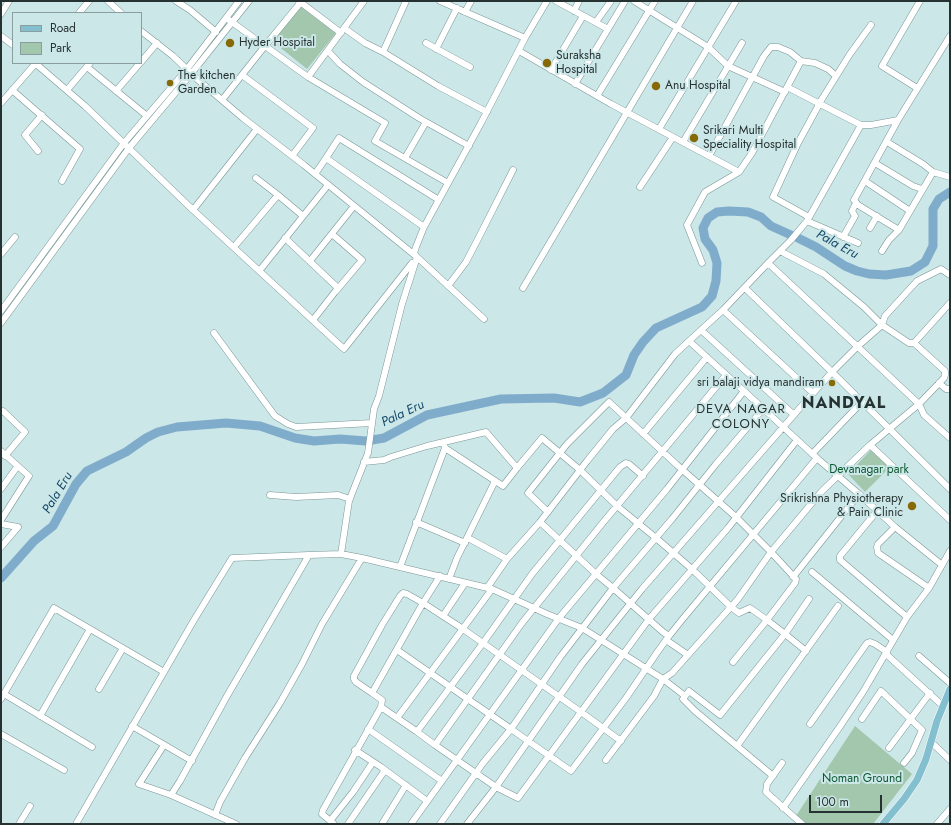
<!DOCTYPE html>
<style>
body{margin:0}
#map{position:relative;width:951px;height:825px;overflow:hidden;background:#cce7e8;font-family:Jost,sans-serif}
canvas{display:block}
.frame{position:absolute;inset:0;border:2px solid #263131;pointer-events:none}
.legend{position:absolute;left:12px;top:12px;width:130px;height:52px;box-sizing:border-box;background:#cce7e8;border:1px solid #8a9e9f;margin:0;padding:5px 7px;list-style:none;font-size:12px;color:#263131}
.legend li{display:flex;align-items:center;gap:8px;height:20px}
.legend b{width:20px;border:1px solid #8a9e9f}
.scale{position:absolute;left:809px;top:795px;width:73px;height:18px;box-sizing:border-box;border:2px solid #263131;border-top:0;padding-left:5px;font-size:12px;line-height:14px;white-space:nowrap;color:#263131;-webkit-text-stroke:3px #cce7e8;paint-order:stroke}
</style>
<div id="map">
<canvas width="951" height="825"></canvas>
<div class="frame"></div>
<ul class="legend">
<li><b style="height:5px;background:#83bfce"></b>Road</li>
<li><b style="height:11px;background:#a3c7ad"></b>Park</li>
</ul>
<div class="scale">100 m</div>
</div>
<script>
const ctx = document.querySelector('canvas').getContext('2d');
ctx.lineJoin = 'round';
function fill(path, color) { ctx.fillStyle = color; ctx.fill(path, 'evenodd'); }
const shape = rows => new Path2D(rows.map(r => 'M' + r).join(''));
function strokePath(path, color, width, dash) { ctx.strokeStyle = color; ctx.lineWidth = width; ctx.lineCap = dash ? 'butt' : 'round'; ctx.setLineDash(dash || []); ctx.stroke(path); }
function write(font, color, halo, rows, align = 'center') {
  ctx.font = font + ' Jost,sans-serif'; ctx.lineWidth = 4; ctx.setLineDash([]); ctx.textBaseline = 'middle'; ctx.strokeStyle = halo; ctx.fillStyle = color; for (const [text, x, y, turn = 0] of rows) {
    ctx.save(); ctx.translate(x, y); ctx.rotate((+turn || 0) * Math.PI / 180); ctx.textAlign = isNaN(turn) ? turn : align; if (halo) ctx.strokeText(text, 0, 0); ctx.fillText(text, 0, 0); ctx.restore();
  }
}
fill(shape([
 [301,6,336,33,307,69,272,41],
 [871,450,890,467,865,492,848,474],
 [855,726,912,774,873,824,806,824,796,816]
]), '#a3c7ad');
strokePath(shape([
 [798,238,816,247,845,266,857,271,869,274,886,275,911,271,925,262,933,246,933,209,939,199,950,192],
 [1,578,34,541,53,526,76,484,87,471,126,452,146,438,158,432,177,427,226,423,260,426,295,438,314,441,340,439,366,441,384,438,427,415,501,399,554,398,580,402,603,393,626,375,634,355,643,342,656,328,702,307,712,296,716,281,717,263,713,250,705,239,703,228,708,218,717,212,729,211,748,212,761,217,771,226,791,235]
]), '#80accc', 9);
const minor = shape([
 [108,1,121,13],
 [176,1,190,10,216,32],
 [299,1,341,33],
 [440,1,525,38],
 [556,1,608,29,575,84],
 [634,1,708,47,728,66,785,92],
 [574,11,579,1],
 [465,12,471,1],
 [79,13,89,1],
 [1,14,9,1],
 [229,20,265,46,301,2],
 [596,22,611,1],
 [344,28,365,43,383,52,406,1],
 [608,29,625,1],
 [141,31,173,56,197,79,243,118,304,165,417,257,484,319],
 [1,36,13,45],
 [950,36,898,120,871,125,861,125,807,221,791,240,768,263,919,404,924,415,950,438],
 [426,43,470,67],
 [436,49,457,8],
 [328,51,340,64,363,82,419,118,469,146],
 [519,51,611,104,739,172,752,153,801,61],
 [383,52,438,86,487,112],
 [141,62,157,43],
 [35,63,85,106,193,210,344,349,412,263],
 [87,67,147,116],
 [551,70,583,16],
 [242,75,313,128,292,156],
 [308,77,385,123,375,141,448,183],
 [787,87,861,125],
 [917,88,882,66,920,1],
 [12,90,80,149,62,181],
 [67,90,90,63],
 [116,91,140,63],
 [597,96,655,1],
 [222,100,265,46,308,77,364,1],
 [1,103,36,63],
 [898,120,854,200,858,205,899,230],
 [659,129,736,1],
 [683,142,742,43],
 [887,142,923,164,933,172,950,177],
 [38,151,25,135,42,115],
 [709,156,764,56,771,47,778,47,790,52,801,61,815,63,828,69,836,76],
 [326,158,339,138,439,200],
 [405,158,426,122],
 [875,163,913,186,922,189],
 [315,174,326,158,424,227],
 [256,178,278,195],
 [865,181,910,211],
 [640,187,673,137],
 [193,210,257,129],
 [809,217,773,197,798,143,822,99,850,54,871,25],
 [807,221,858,243],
 [870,228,877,216],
 [332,234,362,260,336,291],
 [843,237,855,216,852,211,856,203],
 [285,238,338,288,313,320],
 [234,247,278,195,303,216],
 [882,251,889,240,899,230,933,172],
 [1,254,15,237],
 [310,261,354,206],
 [702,263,687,225,705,192,739,172],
 [260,270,328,185],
 [448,286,466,262,479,237,513,170],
 [523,288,693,1],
 [745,288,832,372,950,489],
 [723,310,813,393],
 [1,311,124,143,187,69,239,1],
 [1,323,129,148,191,74,249,1],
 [701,330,794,415],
 [214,333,275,416,288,424,296,427,372,423],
 [689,341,723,310,768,263],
 [914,343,950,303],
 [726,375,601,525,522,623,435,745,496,787,582,664,642,589,799,409,832,372,858,346,882,325,885,316,917,281,941,269,950,275],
 [939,383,946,389,950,389],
 [744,391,689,341,675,354,626,418,613,429,587,461,540,522,596,574,613,588,672,519,716,464,763,409],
 [1,412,3,411,25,432,5,456],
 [643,434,707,357],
 [444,444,445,448,503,486,517,468],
 [870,445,950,520],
 [1,451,29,476,1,520],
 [812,454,862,402],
 [364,462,384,460,391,457,427,446,486,432,517,468,542,438,580,470,617,506,656,538,693,570,731,607,739,613,750,608,767,620,733,662],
 [1,489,17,467],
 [270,495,296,497,338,495,350,499],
 [877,511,840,556,840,560,907,617],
 [548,512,528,493,567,444,609,402,677,465,736,517,771,552,796,579,795,583,767,620,785,634,720,715,689,691,683,699,695,711,773,776],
 [416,522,465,543],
 [1,524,18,527],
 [895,527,878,544,877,547,878,553,929,588],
 [468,538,507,559],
 [1,547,18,527],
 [362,558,492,589,547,614,582,628,663,679,685,696],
 [400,567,445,448],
 [812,572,893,640],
 [793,577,859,494],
 [449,579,457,558,495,481],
 [487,588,507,559,540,522],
 [443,616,465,583],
 [669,636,663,632,613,588,561,656,511,729,571,771,626,698,656,654,666,640,669,636,681,621,817,458],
 [666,640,688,655],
 [397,650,511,729,483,763,440,824],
 [806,651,785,634,809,599],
 [886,654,943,706],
 [919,656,950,683],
 [99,689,123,648],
 [372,693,356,682,354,679,354,676,382,625,400,596,403,593,407,594,423,603,463,629,581,712,621,741],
 [4,694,92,747],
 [1,699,54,608,164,672],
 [381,707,397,718,492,589],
 [40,716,90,629],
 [397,718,416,731,419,729,483,643,532,574,620,467,626,463,629,464,643,476],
 [862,719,881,691,922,730,912,753,904,763],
 [810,724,867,643,870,642,875,644,887,652],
 [132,726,192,761],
 [368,729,442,781],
 [416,731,435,745],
 [1,734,64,770],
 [931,742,950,760],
 [164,745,139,784,171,795,236,824],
 [737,746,838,606],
 [889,748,930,693],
 [355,750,381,767,427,801],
 [606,760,654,696,663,679,672,673,738,599,771,552,822,491,870,445,919,404,944,378,945,375,945,371,914,343,909,343,882,325,864,307,824,274,780,251],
 [782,763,767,784,766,792,802,824],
 [171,795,180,781,227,696,309,555,341,554,349,501,368,453,374,409,379,396,402,304,417,257,414,253,416,247,424,227,481,123,525,38,547,1],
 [783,808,841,725,863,692,907,617,929,588,950,551],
 [215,815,220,802,245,758,280,703,302,664,322,624,362,558,341,554],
 [330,821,353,792,373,762],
 [19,824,30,806],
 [76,824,194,620,232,558,309,555],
 [334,824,322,814,323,810,381,707,382,700,372,693,423,603,440,576],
 [348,824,385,770],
 [382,824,406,785],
 [411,824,559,618,667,489,744,391,819,460,859,494,895,527,942,565],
 [467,824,496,787,518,798,649,619,728,528,797,440],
 [937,824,950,809]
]);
const major = shape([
 [883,824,904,799,917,780,926,759,937,721,950,689]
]);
strokePath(minor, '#7b9595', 7);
strokePath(major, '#fff', 8);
strokePath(minor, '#fff', 6);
strokePath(major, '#83bfce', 7);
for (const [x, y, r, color] of [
 [230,43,5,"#876a07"],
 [547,63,5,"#876a07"],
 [170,83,4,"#876a07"],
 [656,86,5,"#876a07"],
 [694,138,5,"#876a07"],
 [832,383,4,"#876a07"],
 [912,506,5,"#876a07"]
]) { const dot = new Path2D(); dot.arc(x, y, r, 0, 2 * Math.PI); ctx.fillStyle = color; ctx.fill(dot); strokePath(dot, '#cce7e8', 1.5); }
write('12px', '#263131', '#cce7e8', [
 ["Hyder Hospital",239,43],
 ["Suraksha",556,56],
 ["Hospital",556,70],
 ["The kitchen",178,76],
 ["Garden",178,90],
 ["Anu Hospital",665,86],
 ["Srikari Multi",703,131],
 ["Speciality Hospital",703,145],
 ["sri balaji vidya mandiram",824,383,"right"],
 ["Srikrishna Physiotherapy",903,499,"right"],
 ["& Pain Clinic",903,513,"right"]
], 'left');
write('12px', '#0c5831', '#cce7e8', [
 ["Devanagar park",869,470],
 ["Noman Ground",862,779]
]);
write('italic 13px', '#15496a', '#cce7e8', [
 ["Pala Eru",837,245,29],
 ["Pala Eru",403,414,-25],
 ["Pala Eru",58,493,-59]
]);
ctx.letterSpacing = '1px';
write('13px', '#263131', '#cce7e8', [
 ["DEVA NAGAR",741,410],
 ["COLONY",741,425]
]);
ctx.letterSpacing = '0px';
ctx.letterSpacing = '1px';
write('bold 16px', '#263131', '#cce7e8', [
 ["NANDYAL",844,404]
]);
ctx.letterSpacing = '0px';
</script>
